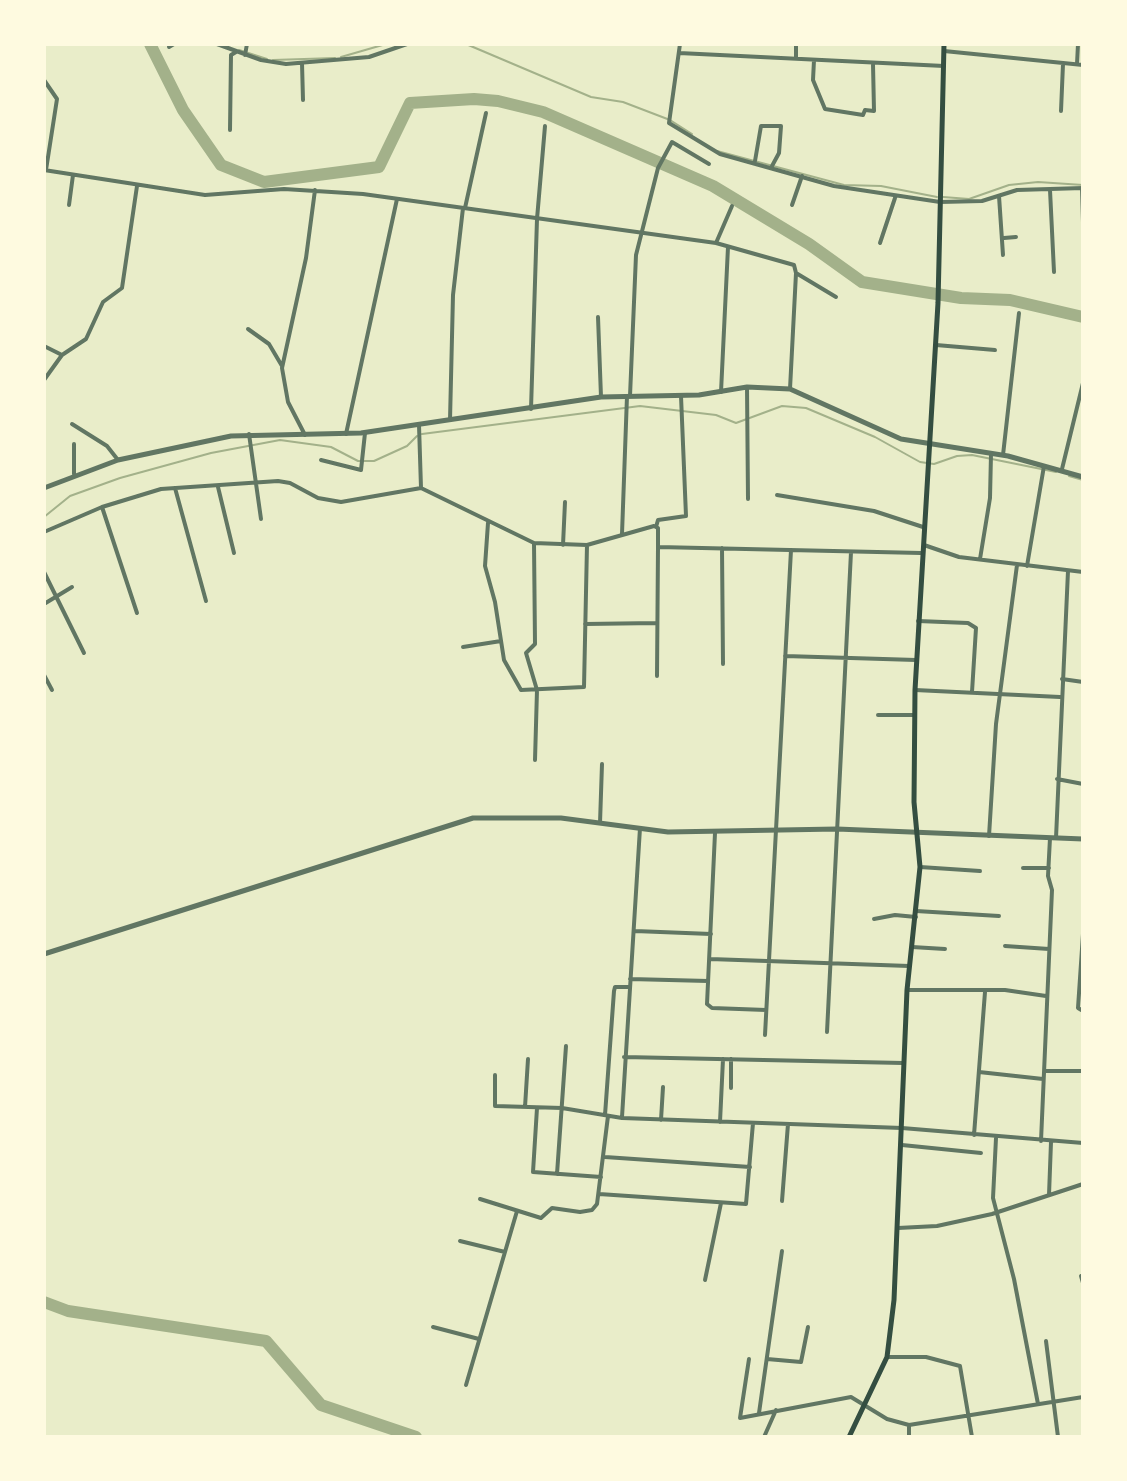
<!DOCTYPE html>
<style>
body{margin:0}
#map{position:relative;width:1127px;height:1481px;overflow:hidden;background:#e9edc9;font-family:Raleway,sans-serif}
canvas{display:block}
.frame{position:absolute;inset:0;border:46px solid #fefae0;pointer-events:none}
</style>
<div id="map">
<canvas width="1127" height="1481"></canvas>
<div class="frame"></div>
</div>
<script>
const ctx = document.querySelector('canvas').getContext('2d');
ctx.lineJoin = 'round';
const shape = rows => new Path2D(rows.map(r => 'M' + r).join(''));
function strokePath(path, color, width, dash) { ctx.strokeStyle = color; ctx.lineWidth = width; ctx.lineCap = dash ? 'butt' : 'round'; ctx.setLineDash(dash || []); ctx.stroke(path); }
strokePath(shape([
 [466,44,591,97,623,102,670,120,692,134],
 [239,50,267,59],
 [341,57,386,44],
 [273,60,335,58],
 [717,151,844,185,881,186,937,197],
 [943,197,969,199,1009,185,1038,182,1083,185],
 [422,434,640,406,716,415,736,423,782,406,806,408,875,437,920,462,934,464,957,456,972,455,1056,472],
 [1069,476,1083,480],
 [44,517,70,496,120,478,211,453,280,440,331,447,358,461,374,461,407,446,417,436]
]), '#a3b18a', 2);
strokePath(shape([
 [150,44,183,110,221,165,264,182,379,167,410,103,474,99,498,101,543,112,713,186,809,244,862,282,961,298,1010,300,1083,317],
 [44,1302,68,1311,266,1341,321,1405,416,1437]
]), '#a3b18a', 12);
strokePath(shape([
 [217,44,261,60,286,64,369,57,407,44],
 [680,44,669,123,720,154,834,186,940,202,982,201,1017,190,1083,188],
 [169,47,174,44],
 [944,51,1083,65],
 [679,53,944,66],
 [245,55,247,44],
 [796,58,796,44],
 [814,60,813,80,825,109,863,115,865,110,874,111,873,64],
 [302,63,303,100],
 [1077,64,1078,44],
 [44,75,44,44],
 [44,80,57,99,46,170],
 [1061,111,1063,64],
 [230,130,231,55,236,52],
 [755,161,761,126,781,126,779,153,772,166],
 [44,170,205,195,284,189,363,194,716,243,794,265,796,273,836,297],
 [1082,188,1083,222],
 [1050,190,1054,272],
 [999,196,1003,255],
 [69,205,73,175],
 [792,205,802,176],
 [465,208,486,113],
 [1004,238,1016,237],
 [716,243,732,206],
 [880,243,895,198],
 [598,317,601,397],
 [248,329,269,344,282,366],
 [936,345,995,350],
 [44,346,62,355],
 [44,380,62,355,86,339,103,302,122,288,137,186],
 [747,387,748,499],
 [790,389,796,273],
 [721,392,728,247],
 [630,396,636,255,658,168,672,142,709,164],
 [531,409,537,219,545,126],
 [450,420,453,295,463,208],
 [72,424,107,446,118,460],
 [419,425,421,488],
 [249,434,261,519],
 [346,434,397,199],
 [305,435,288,402,282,368,306,258,315,190],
 [74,444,74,474],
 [1003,455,1019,313],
 [321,460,361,470,365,433],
 [1062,469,1083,383],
 [218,487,234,553],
 [175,488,206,601],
 [777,495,874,511,923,527],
 [102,507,137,613],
 [488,523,485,566,495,602,504,660,521,690,584,687,587,545],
 [656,527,658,520,686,516,681,396],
 [44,532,102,507,161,489,278,481,290,483,318,498,341,502,421,488,534,543,587,545,654,526,658,528,658,547,921,553],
 [622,534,627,396],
 [534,543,535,644,526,653,537,690,535,760],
 [563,545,565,502],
 [924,545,959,557,1083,572],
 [722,548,723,664],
 [980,559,990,498,991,454],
 [1027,566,1044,466],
 [44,572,84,653],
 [44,604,72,587],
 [918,621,968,623,976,628,972,692],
 [585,624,657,623],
 [463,647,501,641],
 [785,656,916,660],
 [44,675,52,690],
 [657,676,658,547],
 [1062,679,1083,682],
 [915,690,1060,697],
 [878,715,914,715],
 [1057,779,1083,784],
 [600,823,602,764],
 [715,833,707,1004,712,1008,766,1010],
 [989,836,996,724,1017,565],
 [1056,838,1068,571],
 [920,867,980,871],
 [1023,868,1049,868],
 [916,911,999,916],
 [874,919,895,915,916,917],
 [635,931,711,934],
 [1083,934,1078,1008,1083,1011],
 [1005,946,1049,949],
 [912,947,945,949],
 [710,959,909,966],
 [630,979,708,981],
 [907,990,1005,990,1046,996],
 [827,1032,851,552],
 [765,1035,791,550],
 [624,1057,903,1063],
 [731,1059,731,1088],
 [1044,1071,1083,1071],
 [979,1072,1043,1079],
 [495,1075,495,1106,562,1108,622,1118,902,1128,1083,1143],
 [525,1107,528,1059],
 [537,1108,533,1172,601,1177],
 [605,1115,614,991,615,987,628,987],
 [622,1117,640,828],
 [661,1120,663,1087],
 [720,1122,723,1059],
 [974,1135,985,992],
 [996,1138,993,1198,1014,1279,1038,1404],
 [1041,1141,1052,890,1048,876,1050,838],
 [902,1145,981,1153],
 [605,1157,750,1167],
 [557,1174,566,1046],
 [599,1194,746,1204,753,1123],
 [1049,1195,1051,1142],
 [480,1199,541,1218,552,1208,580,1212,592,1210,597,1204,608,1116],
 [782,1201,788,1124],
 [898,1228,937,1226,992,1214,1083,1184],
 [460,1241,505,1252],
 [1081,1276,1083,1283],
 [705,1280,721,1203],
 [433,1327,479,1339],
 [1046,1341,1058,1437],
 [888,1357,926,1357,960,1366,972,1437],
 [749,1359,740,1418,851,1397,887,1419,909,1425,1083,1397],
 [767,1359,801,1362,808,1327],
 [466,1385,517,1211],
 [759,1413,782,1251],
 [909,1425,909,1437],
 [764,1437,776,1410],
 [1076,1437,1083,1437]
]), '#617663', 4);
strokePath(shape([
 [44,488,118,460,231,436,361,433,601,397,699,395,747,387,790,389,901,439,1008,456,1083,477],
 [44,954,473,818,561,818,668,832,837,829,1083,839]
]), '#617663', 5);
strokePath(shape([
 [849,1437,887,1357,894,1300,907,990,920,867,914,802,915,690,938,303,944,44]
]), '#344e41', 5);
</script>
